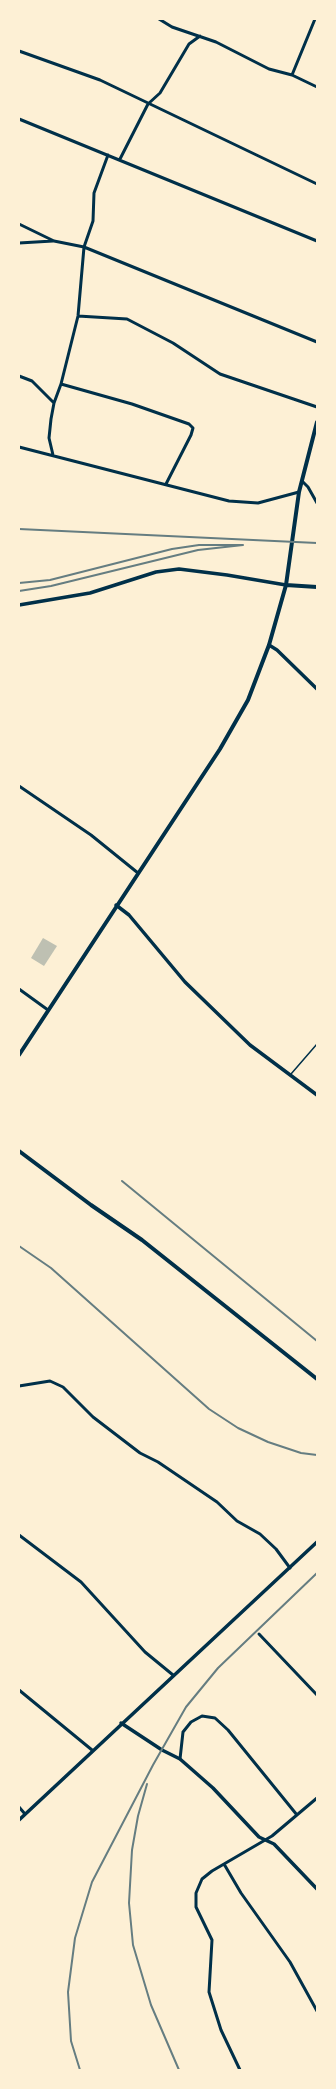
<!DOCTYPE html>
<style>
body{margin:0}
#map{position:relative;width:336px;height:2089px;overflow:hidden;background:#fdf0d5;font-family:"Noto Sans",sans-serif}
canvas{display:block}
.frame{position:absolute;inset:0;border:20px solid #fdf0d5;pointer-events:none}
</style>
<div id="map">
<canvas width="336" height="2089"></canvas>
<div class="frame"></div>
</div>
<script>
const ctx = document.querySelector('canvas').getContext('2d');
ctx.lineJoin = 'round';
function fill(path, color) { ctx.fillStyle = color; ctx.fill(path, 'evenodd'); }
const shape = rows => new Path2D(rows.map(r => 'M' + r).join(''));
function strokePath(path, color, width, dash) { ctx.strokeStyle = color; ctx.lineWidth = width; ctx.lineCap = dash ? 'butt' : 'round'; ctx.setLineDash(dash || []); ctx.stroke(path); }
fill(shape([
 [43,938,57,946,44,966,31,958]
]), '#bec0b2');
strokePath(shape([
 [291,1074,317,1044]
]), '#003049', 1.5);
strokePath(shape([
 [159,19,172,27,216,42,269,69,292,75,317,87],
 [19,51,100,80,317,184],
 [292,75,315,19],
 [19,119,317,241],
 [120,159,148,104,160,93,189,44,200,36],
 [19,224,54,241,84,247,317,342],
 [19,243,53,241],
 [78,316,127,319,173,343,220,374,317,407],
 [19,376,32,381,54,403],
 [61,384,132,404,189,424,193,428,191,435,166,484],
 [19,447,229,501,258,503,299,492],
 [53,455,49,438,51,419,54,403,61,384,78,316,84,247,93,221,94,193,108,155],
 [302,481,308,487,317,503],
 [19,786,91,835,138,873],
 [19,989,48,1010],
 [19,1386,50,1381,63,1387,93,1417,140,1453,158,1462,217,1502,237,1521,260,1534,276,1549,290,1568],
 [19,1535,81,1582,145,1652,173,1675],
 [259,1634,317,1695],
 [19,1690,92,1750],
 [180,1759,183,1732,191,1722,202,1716,215,1718,228,1730,297,1815],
 [19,1807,25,1814],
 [224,1864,241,1893,290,1962,317,2011],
 [240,2070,221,2030,209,1992,212,1940,196,1907,196,1893,202,1879,212,1871,272,1836,317,1798]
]), '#003049', 3);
strokePath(shape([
 [19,605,90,593,156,572,179,569,227,575,286,585],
 [269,645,277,650,317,689],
 [116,905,129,915,185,982,250,1045,317,1095],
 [121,1723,162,1750,180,1759,213,1788,259,1837,274,1844,317,1889],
 [19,1820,317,1542]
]), '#003049', 3.5);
strokePath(shape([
 [286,585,317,587],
 [19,1055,220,749,248,700,269,645,286,585,299,492,317,422],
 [19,1151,91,1205,142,1240,317,1379]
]), '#003049', 4);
strokePath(shape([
 [19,529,317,543],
 [19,583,50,580,172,549,199,545,243,545,198,550,51,586,19,591],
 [122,1181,317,1341],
 [19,1246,51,1268,209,1409,238,1428,268,1442,301,1453,317,1455],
 [147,1784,138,1816,132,1850,129,1903,133,1945,151,2005,179,2070],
 [80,2070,71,2041,68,1992,75,1938,92,1882,153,1765,186,1707,218,1668,317,1573]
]), '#657d81', 2);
</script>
